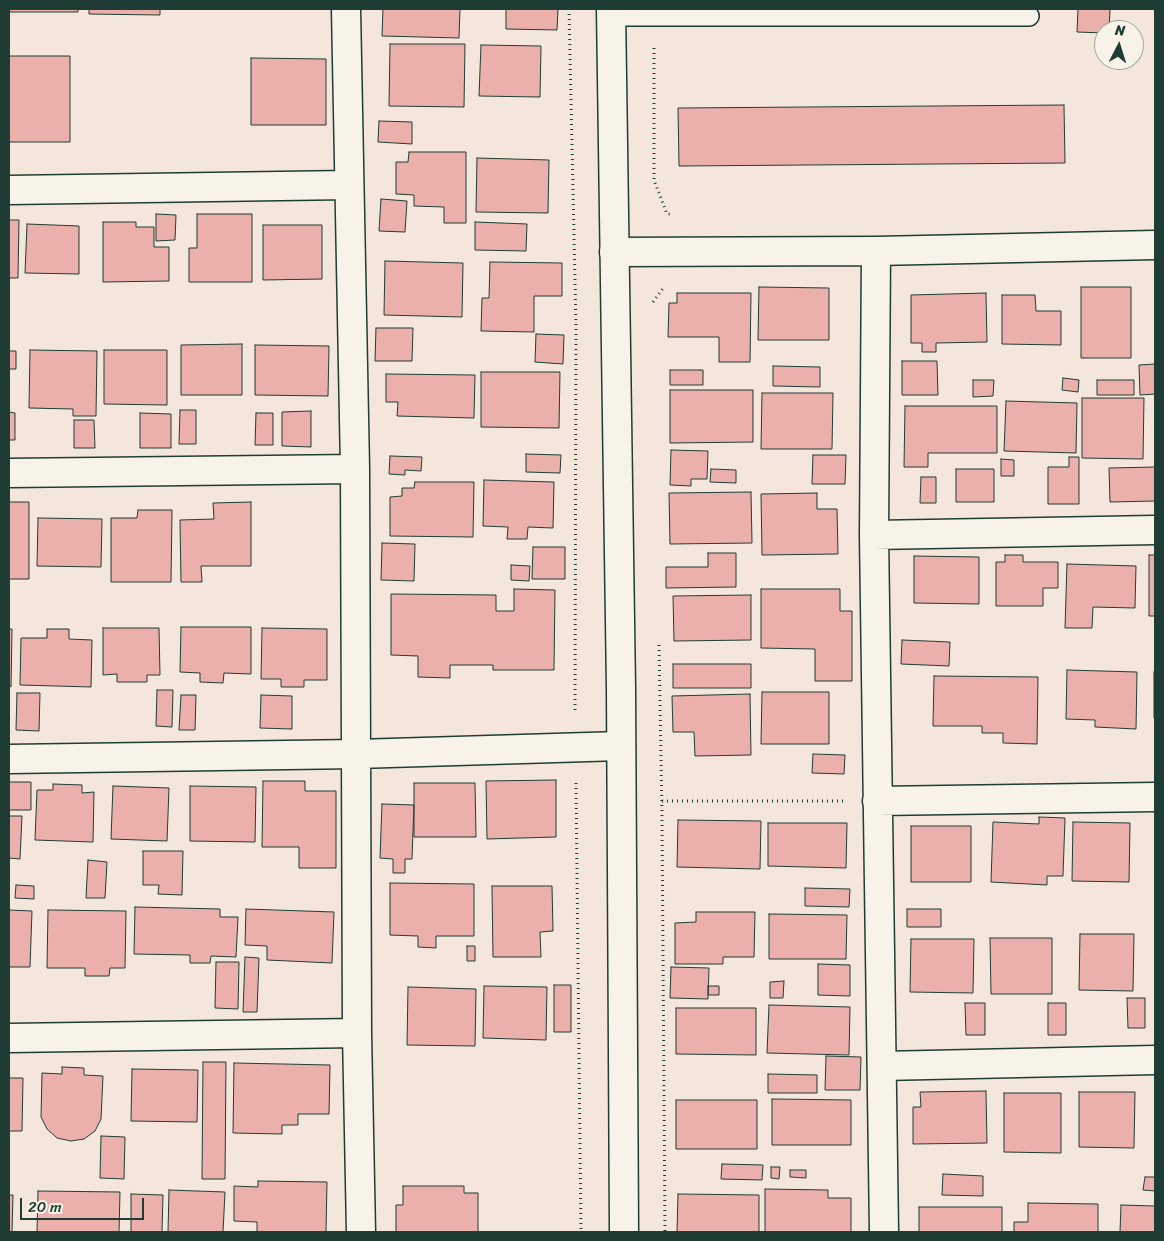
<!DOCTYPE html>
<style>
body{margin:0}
#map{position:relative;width:1164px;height:1241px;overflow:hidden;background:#f5e6dc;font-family:Sriracha,sans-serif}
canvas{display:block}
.frame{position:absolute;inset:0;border:10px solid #1f3d34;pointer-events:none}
.north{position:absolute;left:1094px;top:20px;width:50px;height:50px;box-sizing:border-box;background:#f7f3e8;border:1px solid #a1aaa0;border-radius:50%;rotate:5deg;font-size:14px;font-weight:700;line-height:20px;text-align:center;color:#1f3d34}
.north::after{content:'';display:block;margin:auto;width:18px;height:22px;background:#1f3d34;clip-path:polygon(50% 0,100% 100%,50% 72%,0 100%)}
.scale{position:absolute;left:20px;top:1198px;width:124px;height:22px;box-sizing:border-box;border:2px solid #1f3d34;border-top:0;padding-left:6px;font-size:15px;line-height:18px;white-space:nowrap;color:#1f3d34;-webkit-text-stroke:4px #f7f3e8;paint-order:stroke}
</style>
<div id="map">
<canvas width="1164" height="1241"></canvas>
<div class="frame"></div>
<div class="north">N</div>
<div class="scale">20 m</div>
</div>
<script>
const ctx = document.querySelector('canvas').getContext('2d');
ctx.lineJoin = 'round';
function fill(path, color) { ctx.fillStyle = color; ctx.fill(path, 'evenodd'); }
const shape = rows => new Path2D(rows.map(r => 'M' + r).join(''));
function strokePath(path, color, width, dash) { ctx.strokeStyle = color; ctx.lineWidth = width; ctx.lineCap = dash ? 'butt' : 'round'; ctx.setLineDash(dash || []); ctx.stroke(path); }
const building = shape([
 [9,9,78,9,78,12,9,12,9,9],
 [89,9,160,9,160,15,89,14,89,9],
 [383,9,460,9,459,38,382,36,383,9],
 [506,9,558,9,557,30,506,29,506,9],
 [1078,9,1110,9,1109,30,1104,30,1104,33,1077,32,1078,9],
 [390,44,465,44,464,107,389,106,390,44],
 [481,45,541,46,540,97,479,96,481,45],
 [9,56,70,56,70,142,9,142,9,56],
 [251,58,326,59,326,125,251,125,251,58],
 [1064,105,1065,163,679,166,678,108,1064,105],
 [379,121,412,122,412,144,378,142,379,121],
 [409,152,466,152,466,223,444,223,444,207,414,206,414,195,396,194,396,162,408,162,409,152],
 [477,158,549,160,548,213,476,212,477,158],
 [381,199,407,201,405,232,379,231,381,199],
 [156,214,176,215,175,240,156,241,156,214],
 [197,214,252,214,252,282,189,282,189,248,197,248,197,214],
 [9,220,19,220,18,278,9,278,9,220],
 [103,222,136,222,136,227,154,227,154,247,169,247,169,281,103,282,103,222],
 [475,222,527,224,526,251,475,250,475,222],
 [27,224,79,226,79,274,25,273,27,224],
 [263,225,322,225,322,279,263,280,263,225],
 [385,261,463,263,462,317,384,315,385,261],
 [490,262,562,263,562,296,534,296,534,332,481,331,482,298,489,298,490,262],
 [759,287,829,288,829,340,758,340,759,287],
 [1081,287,1131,287,1131,358,1081,358,1081,287],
 [677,293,751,293,750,362,719,362,719,337,668,337,669,303,677,303,677,293],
 [986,293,987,342,936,343,936,352,922,352,922,343,911,343,911,295,986,293],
 [1002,295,1035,295,1036,311,1061,311,1061,345,1002,344,1002,295],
 [376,328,413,328,412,361,375,361,376,328],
 [536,334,564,335,563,364,535,362,536,334],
 [242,344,242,395,181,395,181,345,242,344],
 [255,345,329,346,328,396,255,395,255,345],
 [30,350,97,351,96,416,73,416,73,409,29,408,30,350],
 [104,350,167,350,167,405,104,404,104,350],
 [9,351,16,351,16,369,9,369,9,351],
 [902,361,937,361,938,395,902,395,902,361],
 [1155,364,1155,394,1140,395,1139,365,1155,364],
 [773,366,820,367,820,387,773,386,773,366],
 [670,370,703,370,703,385,670,385,670,370],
 [481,372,560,372,559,428,481,427,481,372],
 [386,374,475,375,474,418,397,416,398,402,386,402,386,374],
 [1063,378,1079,380,1078,392,1062,390,1063,378],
 [973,380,994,380,993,396,973,397,973,380],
 [1097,380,1134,380,1134,395,1097,395,1097,380],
 [670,390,753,390,753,442,670,443,670,390],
 [762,393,833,393,832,449,761,449,762,393],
 [1082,398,1144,398,1143,459,1082,458,1082,398],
 [1006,401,1077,403,1076,453,1004,451,1006,401],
 [905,406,997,406,997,453,928,453,928,467,904,467,905,406],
 [180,410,196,410,196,444,179,444,180,410],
 [311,411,311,447,282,446,282,412,311,411],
 [9,412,15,413,15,440,9,440,9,412],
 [140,413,171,414,171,448,140,448,140,413],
 [256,413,273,413,273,445,255,445,256,413],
 [74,420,94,420,95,448,74,448,74,420],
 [671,450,708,451,707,479,691,479,691,486,670,485,671,450],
 [526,454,561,455,560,473,526,472,526,454],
 [813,455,846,455,845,484,812,484,813,455],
 [390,456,422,457,421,471,405,470,405,475,389,474,390,456],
 [1069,457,1079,457,1079,504,1048,504,1048,467,1069,467,1069,457],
 [1001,459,1014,460,1014,476,1001,476,1001,459],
 [1155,467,1155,501,1110,502,1109,468,1155,467],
 [711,469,736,470,736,483,710,482,711,469],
 [956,469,994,469,994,502,956,502,956,469],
 [921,477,936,477,936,503,920,503,921,477],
 [484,480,554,482,553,528,528,527,527,539,507,539,508,527,483,526,484,480],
 [415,482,474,482,473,537,390,536,390,497,402,496,402,488,414,488,415,482],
 [751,492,752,543,670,544,669,493,751,492],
 [817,493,817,509,837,509,838,554,762,555,761,494,817,493],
 [9,502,29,502,29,579,9,579,9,502],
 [251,502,251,566,201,566,202,582,181,582,180,520,214,519,213,503,251,502],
 [138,510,172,510,171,582,111,582,111,518,137,518,138,510],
 [38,518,102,519,101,567,37,566,38,518],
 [382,543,415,544,414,581,381,580,382,543],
 [533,547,565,547,565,579,532,579,533,547],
 [708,553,736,553,736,587,666,588,666,567,708,567,708,553],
 [1005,555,1023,555,1023,562,1058,562,1058,588,1043,588,1043,606,996,606,996,562,1005,562,1005,555],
 [1149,555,1155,555,1155,616,1149,616,1149,555],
 [914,556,979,557,979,604,914,603,914,556],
 [1067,564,1136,566,1135,608,1093,607,1092,628,1065,628,1067,564],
 [511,565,530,566,529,581,511,580,511,565],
 [514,589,555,590,554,670,493,670,493,665,450,665,450,678,418,677,418,656,391,655,391,594,496,595,496,611,514,611,514,589],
 [761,589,840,589,840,611,852,611,852,681,815,681,815,649,761,648,761,589],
 [751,595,751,640,674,641,673,596,751,595],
 [181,627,251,627,251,674,224,673,223,683,200,682,200,673,180,672,181,627],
 [103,628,159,628,160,675,147,675,147,682,117,682,117,674,103,675,103,628],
 [262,628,327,629,327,680,304,680,304,687,281,687,281,679,261,679,262,628],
 [9,629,12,629,11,687,9,686,9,629],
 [47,629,69,629,69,639,92,640,91,687,20,685,21,638,47,638,47,629],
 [902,640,950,642,949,666,901,664,902,640],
 [673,664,751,664,751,688,673,688,673,664],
 [1067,670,1137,672,1136,729,1095,727,1095,720,1066,719,1067,670],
 [1154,672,1155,672,1155,718,1154,718,1154,672],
 [934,676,1038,677,1037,744,1003,743,1003,733,982,733,982,726,933,726,934,676],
 [157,690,173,690,172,727,156,726,157,690],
 [762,692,829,692,829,744,761,744,762,692],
 [17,693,40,693,39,731,16,730,17,693],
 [750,694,751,755,695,756,694,732,673,732,672,696,750,694],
 [181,695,196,695,195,730,179,730,181,695],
 [261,695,292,696,292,729,260,728,261,695],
 [813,754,845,755,844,774,812,773,813,754],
 [556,780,556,837,487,839,486,781,556,780],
 [263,781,305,781,305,791,336,791,336,868,299,868,299,847,262,847,263,781],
 [9,782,31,782,31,810,9,810,9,782],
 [414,783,475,783,476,837,414,837,414,783],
 [53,784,82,785,82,793,94,792,93,842,35,840,37,790,53,790,53,784],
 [113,786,169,788,167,841,111,839,113,786],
 [190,786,256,787,255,842,190,841,190,786],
 [382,804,414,805,412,859,405,859,405,873,393,873,393,859,380,858,382,804],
 [9,816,22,816,20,859,9,858,9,816],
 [1039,817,1065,818,1063,876,1047,876,1047,885,991,882,993,822,1039,824,1039,817],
 [678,820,761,821,760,869,677,867,678,820],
 [1073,822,1130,823,1129,882,1072,881,1073,822],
 [768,823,847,823,846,868,768,866,768,823],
 [911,826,971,826,971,882,911,882,911,826],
 [143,851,183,851,182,895,158,894,159,885,143,885,143,851],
 [88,860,107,862,105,898,86,898,88,860],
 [390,883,474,884,474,936,436,936,436,948,418,947,418,936,390,935,390,883],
 [16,885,34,886,34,899,15,898,16,885],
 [492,886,552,886,553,931,540,932,541,957,493,957,492,886],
 [805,888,850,889,849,907,805,906,805,888],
 [135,907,220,909,220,917,238,917,236,957,211,956,210,963,190,963,190,955,134,954,135,907],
 [246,909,334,912,332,963,267,960,267,946,245,945,246,909],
 [907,909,941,909,941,927,907,927,907,909],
 [9,910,32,911,30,967,9,967,9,910],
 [48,910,126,911,125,968,110,968,109,976,85,976,85,968,47,968,48,910],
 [696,912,755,912,754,957,723,957,723,964,675,964,675,923,696,922,696,912],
 [769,914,847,915,846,959,769,959,769,914],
 [1080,934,1134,934,1133,991,1079,990,1080,934],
 [990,938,1052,938,1052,994,991,994,990,938],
 [911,939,974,939,973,993,910,992,911,939],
 [467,946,475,946,475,961,467,961,467,946],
 [245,957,259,958,257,1012,243,1012,245,957],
 [216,962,239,962,238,1009,215,1008,216,962],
 [818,964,850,965,850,996,818,995,818,964],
 [671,967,709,968,708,999,670,998,671,967],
 [784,981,783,998,770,998,770,982,784,981],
 [554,985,571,985,571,1032,554,1032,554,985],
 [484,986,547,987,546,1040,483,1038,484,986],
 [708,986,719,986,719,995,708,995,708,986],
 [408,987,476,989,475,1046,407,1045,408,987],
 [1127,998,1145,998,1145,1028,1128,1028,1127,998],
 [965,1003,985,1003,985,1035,966,1035,965,1003],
 [1048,1003,1066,1003,1066,1035,1048,1035,1048,1003],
 [769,1005,850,1007,849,1055,767,1053,769,1005],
 [676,1008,756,1008,756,1055,676,1054,676,1008],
 [826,1056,861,1057,860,1090,825,1090,826,1056],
 [203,1062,226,1062,225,1179,202,1179,203,1062],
 [234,1063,330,1065,329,1114,298,1114,298,1125,282,1125,282,1134,233,1133,234,1063],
 [62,1067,84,1068,84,1075,103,1076,101,1119,95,1131,84,1139,71,1141,57,1138,47,1129,41,1117,42,1073,62,1074,62,1067],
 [132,1069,198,1070,197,1122,131,1121,132,1069],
 [768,1074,817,1075,817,1093,768,1093,768,1074],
 [9,1078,23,1078,22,1131,9,1131,9,1078],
 [986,1091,987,1143,913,1144,913,1107,921,1107,920,1092,986,1091],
 [1079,1092,1135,1092,1134,1148,1079,1147,1079,1092],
 [1004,1093,1061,1093,1061,1153,1004,1152,1004,1093],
 [772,1099,851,1100,851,1145,772,1145,772,1099],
 [676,1100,757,1100,757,1149,676,1149,676,1100],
 [101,1136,125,1137,124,1179,100,1178,101,1136],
 [722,1164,763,1165,762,1180,721,1179,722,1164],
 [771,1167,780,1167,779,1179,771,1178,771,1167],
 [790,1170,806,1170,806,1178,790,1177,790,1170],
 [943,1174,983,1176,983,1196,942,1195,943,1174],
 [1145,1177,1155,1177,1155,1191,1143,1190,1145,1177],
 [258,1181,327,1182,326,1232,257,1232,257,1222,234,1221,234,1186,258,1187,258,1181],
 [403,1186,464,1186,464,1193,478,1193,478,1232,396,1232,396,1205,403,1205,403,1186],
 [765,1189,828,1190,828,1198,851,1198,851,1232,765,1232,765,1189],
 [169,1190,225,1192,223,1232,168,1232,169,1190],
 [38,1191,120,1192,119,1232,37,1232,38,1191],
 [131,1194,163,1195,162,1232,131,1232,131,1194],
 [678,1194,759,1195,759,1232,677,1232,678,1194],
 [9,1195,13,1195,12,1232,9,1232,9,1195],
 [1028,1203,1098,1204,1098,1232,1014,1232,1014,1222,1028,1222,1028,1203],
 [1121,1205,1155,1206,1155,1232,1120,1232,1121,1205],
 [919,1207,1002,1207,1002,1232,919,1232,919,1207]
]);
fill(building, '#ebb0ab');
strokePath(building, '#1f3d34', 1);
const service = shape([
 [611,16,1029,16]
]);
const minor = shape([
 [346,9,355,469,357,1033,361,1232],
 [9,190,348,185],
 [876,251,874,535,884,1232],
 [614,252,876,251,1155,245],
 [9,473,355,469],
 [874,535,1155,530],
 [9,759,357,754,621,746],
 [877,801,1155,797],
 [9,1038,357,1033],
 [882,1066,1155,1060]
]);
const tertiary = shape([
 [611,9,621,689,624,1232]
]);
strokePath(service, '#1f3d34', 22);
strokePath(minor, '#1f3d34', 31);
strokePath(tertiary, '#1f3d34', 31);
strokePath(shape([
 [569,9,576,326,575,712],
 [654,48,654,180,667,214,670,214],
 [653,302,664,287],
 [659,645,662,814,665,1232],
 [576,783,581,1232],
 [662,801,844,801]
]), '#1f3d34', 3, [1, 4]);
strokePath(service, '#f7f3e8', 19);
strokePath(minor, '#f7f3e8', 28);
strokePath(tertiary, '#f7f3e8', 28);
</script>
